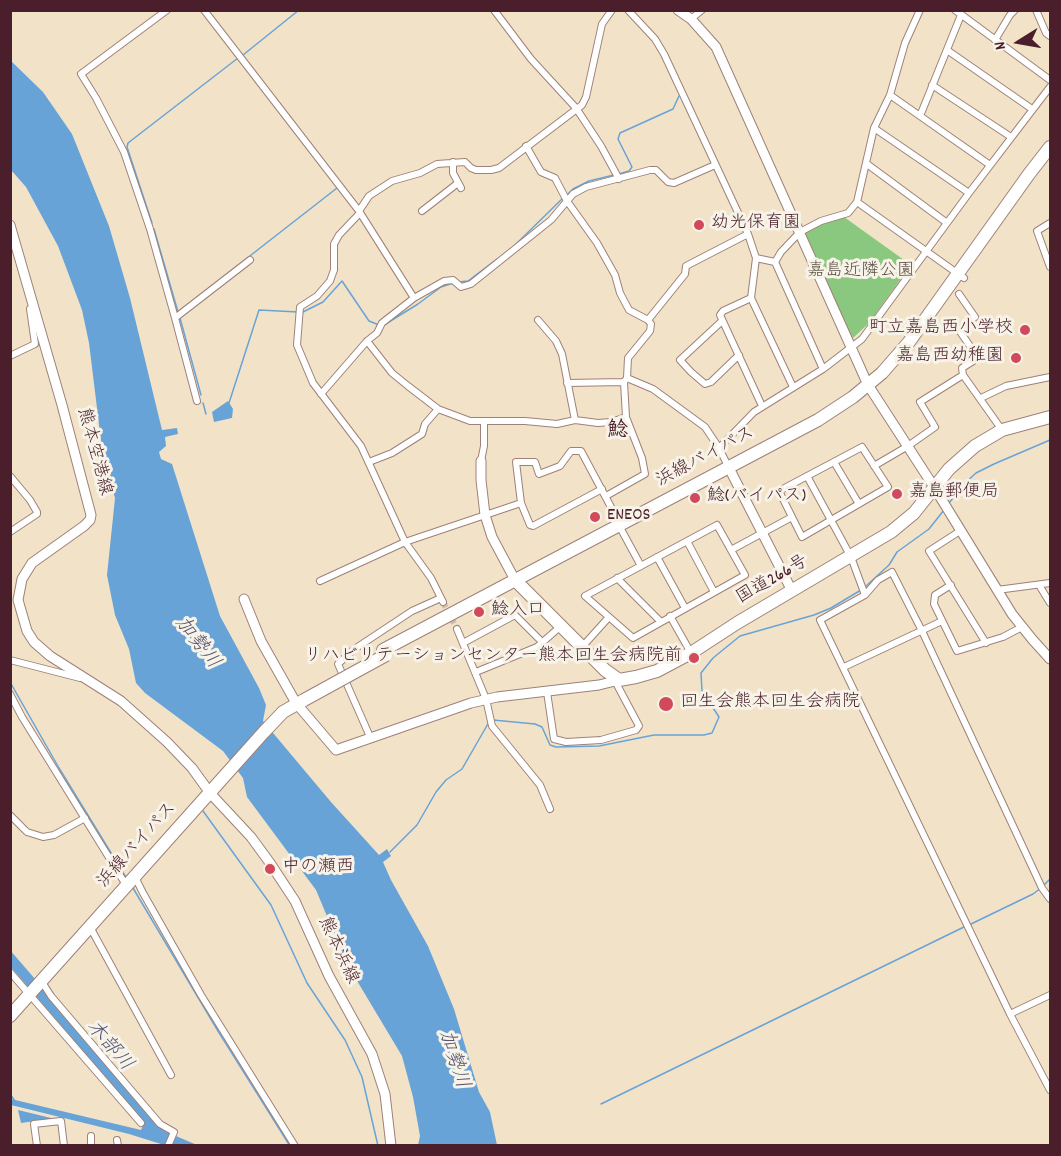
<!DOCTYPE html>
<meta charset="utf-8">
<style>
body{margin:0}
#map{position:relative;width:1061px;height:1156px;overflow:hidden;background:#f2e3c8;font-family:Dekko,sans-serif}
canvas{display:block}
.frame{position:absolute;inset:0;border:12px solid #4a1f2b;pointer-events:none}
.north{position:absolute;left:989px;top:12px;width:60px;height:60px;-webkit-text-stroke:4px #f7f3e8;paint-order:stroke;rotate:259deg;font-size:16px;font-weight:700;line-height:24px;text-align:center;color:#4a1f2b}
.north::after{content:'';display:block;margin:auto;width:21px;height:27px;background:#4a1f2b;clip-path:polygon(50% 0,100% 100%,50% 72%,0 100%)}
</style>
<div id="map">
<canvas width="1061" height="1156"></canvas>
<div class="frame"></div>
<div class="north">N</div>
</div>
<script>
const ctx = document.querySelector('canvas').getContext('2d');
ctx.lineJoin = 'round';
function fill(path, color) { ctx.fillStyle = color; ctx.fill(path, 'evenodd'); }
const shape = rows => new Path2D(rows.map(r => 'M' + r).join(''));
function strokePath(path, color, width, dash) { ctx.strokeStyle = color; ctx.lineWidth = width; ctx.lineCap = dash ? 'butt' : 'round'; ctx.setLineDash(dash || []); ctx.stroke(path); }
function write(font, color, halo, rows, align = 'center') {
  ctx.font = font + ' Dekko,"Klee One",sans-serif'; ctx.lineWidth = 6; ctx.setLineDash([]); ctx.textBaseline = 'middle'; ctx.strokeStyle = halo; ctx.fillStyle = color; for (const [text, x, y, turn = 0] of rows) {
    ctx.save(); ctx.translate(x, y); ctx.rotate((+turn || 0) * Math.PI / 180); ctx.textAlign = isNaN(turn) ? turn : align; if (halo) ctx.strokeText(text, 0, 0); ctx.fillText(text, 0, 0); ctx.restore();
  }
}
fill(shape([
 [844,217,911,265,869,323,853,338,839,312,805,232,822,223]
]), '#8ac87f');
fill(shape([
 [10,60,43,92,72,134,109,226,130,298,162,430,177,428,178,434,165,437,166,446,159,452,161,459,172,464,220,616,259,688,266,705,263,721,331,802,379,855,387,849,391,856,383,862,391,880,428,946,454,1009,479,1092,490,1112,497,1145,418,1145,420,1136,413,1097,402,1056,347,964,316,890,247,797,243,778,223,751,145,693,136,683,129,649,115,615,107,575,115,498,103,457,89,343,82,310,58,246,26,187,11,170],
 [228,401,233,409,232,418,214,422,212,412],
 [10,950,160,1124,176,1136,197,1145,164,1145,129,1134,11,1105,11,1099,141,1130,144,1123,11,967],
 [18,1110,51,1118,50,1119,21,1123]
]), '#68a3d8');
strokePath(shape([
 [243,55,299,10],
 [619,174,629,171,632,167,618,139,620,133,673,109,679,96],
 [567,195,573,189,589,181,614,175],
 [152,223,127,147,128,143,238,58],
 [154,229,178,312,337,188],
 [515,245,563,198],
 [458,282,468,281,497,259],
 [303,312,323,302,342,281,369,321,379,325],
 [180,318,201,395],
 [384,325,418,304,441,287,453,283],
 [203,403,206,414],
 [229,403,259,310,298,312],
 [949,503,965,483,976,473,994,464,1050,440],
 [865,587,889,565,897,552,929,529,944,510],
 [10,682,59,768,127,879],
 [493,720,535,724,542,727,550,745,556,747,599,746,654,735,704,735,712,733,719,717,702,691,701,673,713,658,740,636,814,615,831,608,861,590],
 [203,811,271,905,307,983,345,1040,362,1077,378,1146],
 [390,852,417,825,436,792,446,780,462,769,489,722],
 [1044,885,1050,879],
 [133,888,218,1031,290,1146],
 [971,924,1033,894,1041,888],
 [10,1094,15,1101],
 [601,1104,966,926]
]), '#68a3d8', 1.5);
strokePath(shape([
 [443,602,457,629]
]), '#d0bca9', 6, [6, 3]);
const street = shape([
 [167,10,81,74,96,98,124,152,150,229,175,318],
 [204,10,359,211,414,298],
 [494,10,531,59,576,108,601,146,619,179],
 [628,10,655,39,664,54,748,234,756,258,751,298,793,387],
 [955,10,1050,80],
 [1036,10,1046,33,1050,36],
 [691,19,702,10],
 [995,40,1010,15,1015,10],
 [947,50,1032,109],
 [932,85,1011,137],
 [890,95,990,165],
 [920,116,961,15],
 [874,128,969,193],
 [526,146,541,172,555,178,567,201,597,243,615,275,620,293,629,310,648,320,651,324,650,331,628,358,627,378,624,382,626,417,642,458,645,474,606,496],
 [453,162,453,173,461,188],
 [867,164,947,223],
 [857,202,964,278],
 [359,211,369,196,392,181,420,173,437,164,465,162,471,168,476,170,491,170,499,168,582,105,586,97,602,24,612,10],
 [422,211,458,183],
 [359,214,339,235,334,244,334,270,330,281,317,296,300,307,297,345,313,383,361,446,405,542,431,578,443,602],
 [1050,223,1037,231,1050,267],
 [756,258,775,262],
 [775,262,781,252,800,232,821,221,848,213,857,202,874,128,890,95,905,43,920,10],
 [775,262,823,369],
 [959,294,975,317,959,330,978,358,962,368,963,375,1002,430],
 [751,298,723,311,720,315,762,406],
 [538,320,556,341,562,354,575,420],
 [648,320,685,274,686,266,748,234],
 [722,321,680,360,691,372,705,384,711,382,739,355],
 [367,341,392,373,408,386,438,409,470,421,525,421,557,424,575,420,598,423,611,422,626,417],
 [10,356,35,344,30,309],
 [627,378,653,389,705,427,719,448,728,466],
 [567,383,624,382],
 [321,394,367,341,377,333,382,323,414,298,444,281,453,280,461,287,471,284,551,220,573,194,586,187,650,170,656,170,668,182,674,183,715,165],
 [981,398,1006,386,1050,377],
 [197,401,175,318,250,260],
 [862,447,888,487,802,537,779,491,862,447],
 [719,448,754,412,823,369,862,339,969,193,1050,87],
 [481,461,484,446,484,421],
 [369,462,392,453,422,434,425,424,438,409],
 [834,462,859,504],
 [874,466,908,446,935,427,920,402,963,375],
 [10,476,30,500,37,512,37,514,10,532],
 [807,476,851,557,865,595],
 [521,503,530,525,533,526,602,489],
 [717,525,745,575,633,638,585,596,717,525],
 [622,531,641,566],
 [960,531,929,551,986,643],
 [687,541,714,592],
 [731,550,792,517],
 [657,557,685,608],
 [617,578,661,622],
 [320,581,405,542,521,503,516,462,535,462,539,474,560,466,571,451,581,451,620,524],
 [951,585,935,595,934,604,957,651,1003,637,1022,627],
 [1039,585,1050,603],
 [997,590,1050,583],
 [670,616,691,653],
 [457,629,486,699,492,726,540,785,550,809],
 [463,643,515,615,542,642],
 [582,647,609,617],
 [10,660,80,678],
 [844,667,942,621],
 [476,672,537,647,561,626],
 [547,692,554,739,566,742,601,740,636,730,639,726,615,681],
 [10,694,22,717,126,885],
 [371,739,338,664,353,650,412,611,441,598],
 [10,815,27,832,43,837,54,835,85,818],
 [135,877,143,893,201,995,295,1146],
 [1050,899,1042,888,922,631,892,572,878,580,865,595,820,620,1010,1014,1050,1090],
 [90,927,171,1075],
 [10,972,141,1123],
 [42,982,51,996,160,1124,174,1132,168,1146],
 [1010,1014,1050,995],
 [91,1136,91,1144],
 [117,1140,118,1146],
 [37,1146,34,1124,61,1121,64,1146]
]);
const secondary = shape([
 [678,10,691,19,716,47,868,385,934,487,1012,614,1032,639,1050,659],
 [10,225,62,405,91,515,90,520,84,526,32,563,22,579,18,600,27,631,34,642,50,656,121,701,167,742,192,768,210,793,251,837,270,863,295,901,329,976,372,1054,385,1094,391,1146],
 [481,461,481,480,485,515,492,537,515,580],
 [728,466,792,591],
 [244,599,261,641,296,703,336,750,471,703,497,697,599,685,619,680]
]);
const highway = shape([
 [515,580,605,670,619,680,636,677,657,671,691,653,737,623,891,532,914,513,949,469,975,446,1002,430,1050,417],
 [383,650,818,420,853,397,882,373,909,342,1029,174,1050,147],
 [10,1016,263,733,283,712,304,700]
]);
strokePath(street, '#9e817a', 8);
strokePath(secondary, '#9e817a', 11);
strokePath(highway, '#9e817a', 14);
strokePath(street, '#fff', 6);
strokePath(secondary, '#fff', 9);
strokePath(highway, '#fff', 12);
const highwayBridge = shape([
 [304,700,386,655]
]);
strokePath(highwayBridge, '#9e817a', 14, []);
strokePath(highwayBridge, '#fff', 12);
for (const [x, y, r, color] of [
 [699,225,6,"#d1495b"],
 [1025,330,6,"#d1495b"],
 [1016,358,6,"#d1495b"],
 [897,494,6,"#d1495b"],
 [695,498,6,"#d1495b"],
 [595,517,6,"#d1495b"],
 [479,612,6,"#d1495b"],
 [694,658,6,"#d1495b"],
 [666,704,8,"#d1495b"],
 [270,869,6,"#d1495b"]
]) { const dot = new Path2D(); dot.arc(x, y, r, 0, 2 * Math.PI); ctx.fillStyle = color; ctx.fill(dot); strokePath(dot, '#f7f3e8', 2); }
write('18px', '#4a1f2b', '#f7f3e8', [
 ["幼光保育園",711,225],
 ["町立嘉島西小学校",1013,330,"right"],
 ["嘉島西幼稚園",1004,358,"right"],
 ["嘉島郵便局",909,494],
 ["鯰(バイパス)",707,498],
 ["ENEOS",607,517],
 ["鯰入口",491,612],
 ["リハビリテーションセンター熊本回生会病院前",682,658,"right"],
 ["回生会熊本回生会病院",680,704],
 ["中の瀬西",282,869]
], 'left');
write('18px', '#5d5244', '#f7f3e8', [
 ["嘉島近隣公園",861,273]
]);
write('18px', '#4a1f2b', '#f7f3e8', [
 ["熊本空港線",93,452,75],
 ["浜線バイパス",706,458,-28],
 ["国道266号",773,581,-30],
 ["浜線バイパス",138,846,-48],
 ["熊本浜線",337,951,65]
]);
write('italic 20px', '#565470', '#f7f3e8', [
 ["加勢川",196,644,52],
 ["木部川",108,1047,49],
 ["加勢川",452,1060,72]
]);
write('bold 21px', '#4a1f2b', '#f7f3e8', [
 ["鯰",618,432]
]);
</script>
